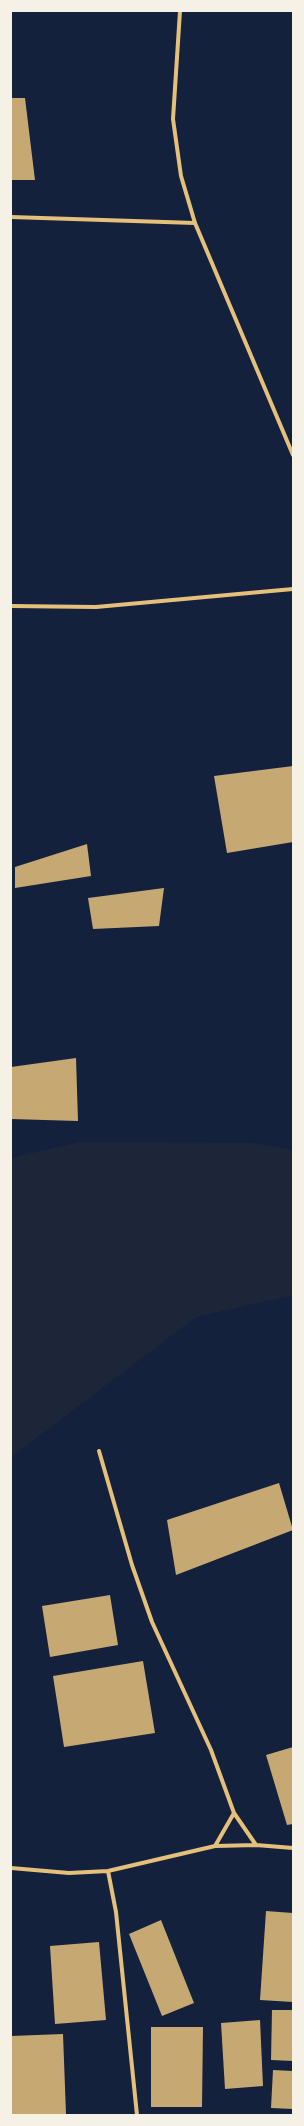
<!DOCTYPE html>
<style>
body{margin:0}
#map{position:relative;width:304px;height:2126px;overflow:hidden;background:#14213d;font-family:"DM Sans",sans-serif}
canvas{display:block}
.frame{position:absolute;inset:0;border:12px solid #f6f1e7;pointer-events:none}
</style>
<div id="map">
<canvas width="304" height="2126"></canvas>
<div class="frame"></div>
</div>
<script>
const ctx = document.querySelector('canvas').getContext('2d');
ctx.lineJoin = 'round';
function fill(path, color) { ctx.fillStyle = color; ctx.fill(path, 'evenodd'); }
const shape = rows => new Path2D(rows.map(r => 'M' + r).join(''));
function strokePath(path, color, width, dash) { ctx.strokeStyle = color; ctx.lineWidth = width; ctx.lineCap = dash ? 'butt' : 'round'; ctx.setLineDash(dash || []); ctx.stroke(path); }
fill(shape([
 [80,1142,253,1143,293,1150,293,1295,196,1317,11,1457,11,1158]
]), '#1d2539');
fill(shape([
 [11,98,25,98,35,180,11,180],
 [293,766,293,842,227,853,214,776],
 [87,844,91,876,15,888,15,867],
 [164,888,159,926,93,929,88,898],
 [76,1058,78,1121,11,1119,11,1067],
 [279,1483,293,1530,176,1575,167,1520],
 [110,1595,118,1645,50,1657,42,1606],
 [143,1661,155,1733,64,1747,53,1676],
 [293,1747,293,1824,287,1825,266,1755],
 [266,1911,293,1913,293,2002,260,2000],
 [161,1920,194,2003,162,2016,129,1934],
 [99,1942,106,2020,55,2024,50,1946],
 [272,2010,293,2010,293,2061,271,2060],
 [260,2020,263,2086,225,2089,221,2023],
 [151,2027,203,2027,202,2107,151,2107],
 [63,2034,66,2114,11,2115,11,2036],
 [273,2070,293,2071,293,2109,271,2108]
]), '#c6a872');
strokePath(shape([
 [180,11,173,119,181,176,195,223,293,455],
 [11,217,195,223],
 [11,606,96,607,293,589],
 [99,1451,132,1565,152,1622,211,1750,234,1813,256,1845],
 [215,1846,234,1813],
 [11,1868,69,1873,108,1871,215,1846,256,1845,293,1848],
 [108,1871,116,1912,137,2115]
]), '#e5c07b', 4);
</script>
